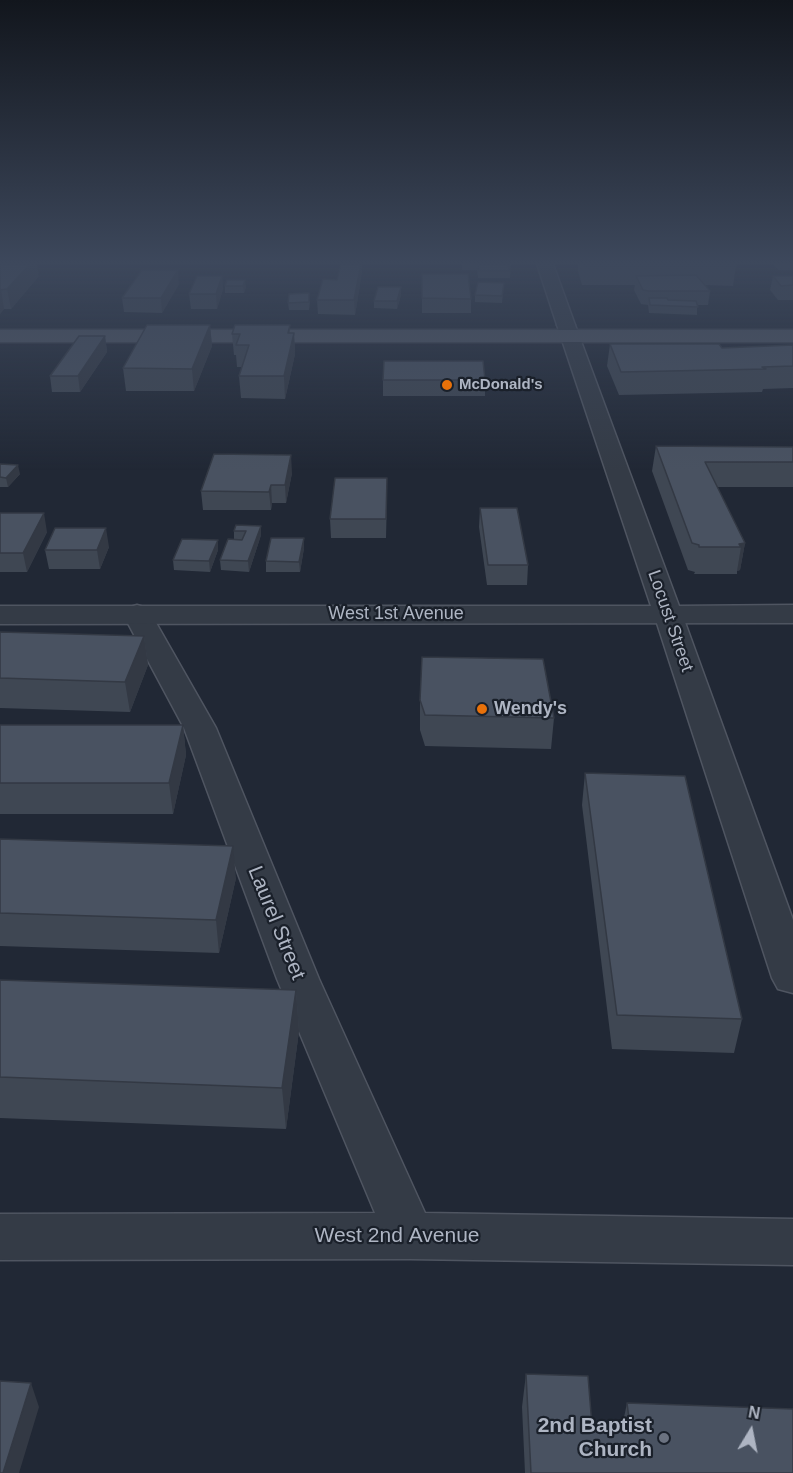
<!DOCTYPE html>
<style>
body{margin:0}
#map{position:relative;width:793px;height:1473px;overflow:hidden;background:#212835;font-family:Helvetica,sans-serif}
canvas{display:block}
.north{position:absolute;left:721px;top:1401px;width:60px;height:60px;-webkit-text-stroke:4px #1a202a;paint-order:stroke;rotate:10deg;font-size:16px;font-weight:700;line-height:24px;text-align:center;color:#aeb5c3}
.north::after{content:'';display:block;margin:auto;width:21px;height:27px;background:#aeb5c3;clip-path:polygon(50% 0,100% 100%,50% 72%,0 100%)}
</style>
<div id="map">
<canvas width="793" height="1473"></canvas>
<div class="north">N</div>
</div>
<script>
const ctx = document.querySelector('canvas').getContext('2d');
ctx.lineJoin = 'round';
const shape = rows => new Path2D(rows.map(r => 'M' + r).join(''));
function strokePath(path, color, width, dash) { ctx.strokeStyle = color; ctx.lineWidth = width; ctx.lineCap = dash ? 'butt' : 'round'; ctx.setLineDash(dash || []); ctx.stroke(path); }
function fill(path, color) { ctx.fillStyle = color; ctx.fill(path, 'evenodd'); }
function write(font, color, halo, rows, align = 'center') {
  ctx.font = font + ' Helvetica,sans-serif'; ctx.lineWidth = 4.5; ctx.setLineDash([]); ctx.textBaseline = 'middle'; ctx.strokeStyle = halo; ctx.fillStyle = color; for (const [text, x, y, turn = 0] of rows) {
    ctx.save(); ctx.translate(x, y); ctx.rotate((+turn || 0) * Math.PI / 180); ctx.textAlign = isNaN(turn) ? turn : align; if (halo) ctx.strokeText(text, 0, 0); ctx.fillText(text, 0, 0); ctx.restore();
  }
}
const minor = shape([
 [537,264,553,264,575,325,572,329,566,330,560,329,557,325,537,264],
 [137,605,147,608,151,614,216,728,319,979,425,1213,793,1219,793,1265,410,1259,0,1260,0,1214,375,1213,277,979,184,728,123,614,127,608,137,605],
 [668,605,678,608,682,614,793,920,793,993,778,989,772,978,654,614,658,608,668,605]
]);
const tertiary = shape([
 [566,320,572,321,575,325,679,606,793,605,793,623,0,624,0,606,651,606,557,325,560,321,566,320]
]);
const primary = shape([
 [0,330,793,330,793,342,0,342,0,330]
]);
strokePath(minor, '#4f5561', 3);
strokePath(tertiary, '#4f5561', 3);
strokePath(primary, '#3e444f', 3);
fill(minor, '#343b46');
fill(tertiary, '#343b46');
fill(primary, '#525966');
fill(shape([
 [0,264,39,276,11,309,4,309,0,314],
 [462,264,511,264,510,278,478,278,477,270,462,270],
 [578,264,734,264,736,266,733,286,705,285,710,291,708,305,697,305,697,315,649,313,648,305,641,304,634,290,635,285,582,285,578,271],
 [773,264,793,264,793,270,778,270],
 [362,272,355,315,318,314,317,300,337,280],
 [422,274,471,299,471,313,422,313],
 [222,276,223,289,217,309,191,309,189,294],
 [773,276,793,276,793,300,778,300,770,290],
 [227,280,246,287,244,293,225,293,225,286],
 [504,283,502,303,475,302,475,295],
 [179,284,162,313,124,312,122,298],
 [401,287,401,295,397,309,374,308,374,301],
 [310,301,309,310,289,310,288,303],
 [210,325,212,346,194,391,126,391,123,368],
 [290,325,290,333,294,333,295,354,285,399,241,398,239,376,242,367,237,367,236,355,234,355,232,334],
 [105,336,107,352,80,392,52,392,50,376],
 [610,344,722,348,793,345,793,388,763,389,762,392,619,395,607,366],
 [383,380,485,380,485,396,383,396],
 [656,446,793,447,793,487,717,487,745,543,740,570,737,571,737,574,694,574,695,572,688,570,652,471],
 [0,464,20,474,8,487,0,487],
 [292,473,286,503,272,503,271,510,203,510,201,491],
 [387,496,386,538,331,538,330,519],
 [480,508,528,565,527,585,487,585,479,527],
 [0,513,47,532,27,572,0,572],
 [261,526,261,535,249,572,221,570,220,560,234,539,234,531],
 [218,540,218,550,210,572,174,570,173,560],
 [109,547,100,569,49,569,45,550],
 [304,548,300,572,266,572,266,561],
 [0,632,144,636,148,665,130,712,0,708],
 [420,700,554,718,551,749,425,746,420,730],
 [0,725,183,725,186,755,173,814,0,814],
 [585,773,742,1019,734,1053,612,1049,582,805],
 [0,839,236,878,219,953,0,946],
 [0,980,296,990,299,1031,286,1129,0,1118],
 [526,1374,592,1426,622,1427,627,1403,793,1473,525,1473,522,1407]
]), '#3f4753');
fill(shape([
 [29,264,37,264,39,276,11,309,7,289],
 [361,264,362,264,362,272,355,315,354,300],
 [178,270,179,284,162,313,161,298],
 [222,276,223,289,217,309,216,294],
 [245,280,246,287,244,293,243,286],
 [401,287,401,295,397,309,397,301],
 [1,289,4,309,0,314,0,290],
 [210,325,212,346,194,391,192,369],
 [294,333,295,354,285,399,284,376],
 [105,336,107,352,80,392,78,376],
 [291,455,292,473,286,503,285,485],
 [18,465,20,474,8,487,6,478],
 [271,485,272,503,271,510,269,492],
 [44,513,47,532,27,572,23,553],
 [261,526,261,535,249,572,248,561],
 [106,528,109,547,100,569,97,550],
 [304,538,304,548,300,572,299,562],
 [218,540,218,550,210,572,209,561],
 [745,543,740,570,737,571,741,547,739,544],
 [144,636,148,665,130,712,125,682],
 [183,725,186,755,173,814,169,783],
 [233,846,236,878,219,953,216,920],
 [296,990,299,1031,286,1129,282,1088],
 [31,1383,39,1407,19,1473,3,1473]
]), '#333944');
const building = shape([
 [0,264,30,264,7,289,0,290,0,264],
 [341,264,361,264,354,300,317,300,323,279,337,280,341,264],
 [496,264,511,264,508,264,510,271,479,271,478,265,496,264],
 [583,264,734,264,736,266,584,266,583,264],
 [142,270,178,270,161,298,122,298,142,270],
 [422,274,468,274,471,299,422,298,422,274],
 [696,275,710,291,649,291,643,290,636,276,696,275],
 [197,276,222,276,216,294,189,294,197,276],
 [773,276,793,276,793,285,781,286,773,276],
 [227,280,245,280,243,286,225,286,227,280],
 [478,282,504,283,502,296,475,295,478,282],
 [378,287,401,287,397,301,374,301,378,287],
 [309,293,309,302,288,303,289,294,309,293],
 [649,298,667,298,668,300,696,301,698,307,650,305,649,298],
 [147,325,210,325,192,369,123,368,147,325],
 [235,325,290,325,288,333,294,333,284,376,239,376,249,345,236,345,240,334,232,334,235,325],
 [79,336,105,336,78,376,50,376,79,336],
 [610,344,719,344,722,348,793,345,793,366,762,367,766,369,621,372,610,344],
 [384,361,483,361,485,380,383,380,384,361],
 [656,446,793,447,793,462,705,462,745,543,739,544,741,547,699,547,699,545,692,543,656,446],
 [214,454,291,455,285,485,271,485,269,492,201,491,214,454],
 [0,464,18,465,6,478,0,477,0,464],
 [335,478,387,478,386,519,330,519,335,478],
 [480,508,517,508,528,565,488,565,480,508],
 [0,513,44,513,23,553,0,553,0,513],
 [236,525,261,526,248,561,220,560,228,539,242,540,246,531,234,531,236,525],
 [55,528,106,528,97,550,45,550,55,528],
 [271,538,304,538,299,562,266,561,271,538],
 [182,539,218,540,209,561,173,560,182,539],
 [0,632,144,636,125,682,0,678,0,632],
 [422,657,543,659,554,718,425,715,420,700,422,657],
 [0,725,183,725,169,783,0,783,0,725],
 [585,773,685,776,742,1019,617,1015,585,773],
 [0,839,233,846,216,920,0,913,0,839],
 [0,980,296,990,282,1088,0,1077,0,980],
 [526,1374,588,1376,592,1426,630,1427,627,1403,793,1409,793,1473,531,1473,526,1374],
 [0,1381,31,1383,3,1473,0,1473,0,1381]
]);
fill(building, '#495261');
strokePath(building, '#333944', 1.5);
const sky = ctx.createLinearGradient(0, 0, 0, 470);
sky.addColorStop(0, '#12161d');
sky.addColorStop(0.56, '#3d485c');
sky.addColorStop(1, '#3d485c00');
ctx.fillStyle = sky;
ctx.fillRect(0, 0, 793, 470);
for (const [x, y, r, color] of [
 [447,385,6,"#e8710a"],
 [482,709,6,"#e8710a"],
 [664,1438,6,"#6b7280"]
]) { const dot = new Path2D(); dot.arc(x, y, r, 0, 2 * Math.PI); ctx.fillStyle = color; ctx.fill(dot); strokePath(dot, '#1a202a', 2); }
write('bold 15px', '#aeb5c3', '#1a202a', [
 ["McDonald's",459,385]
], 'left');
write('18px', '#aeb5c3', '#1a202a', [
 ["West 1st Avenue",396,614],
 ["Locust Street",670,621,71]
]);
write('bold 18px', '#aeb5c3', '#1a202a', [
 ["Wendy's",494,709]
], 'left');
write('21px', '#aeb5c3', '#1a202a', [
 ["Laurel Street",276,923,68],
 ["West 2nd Avenue",397,1236]
]);
write('bold 21px', '#aeb5c3', '#1a202a', [
 ["2nd Baptist",652,1426],
 ["Church",652,1450]
], 'right');
</script>
